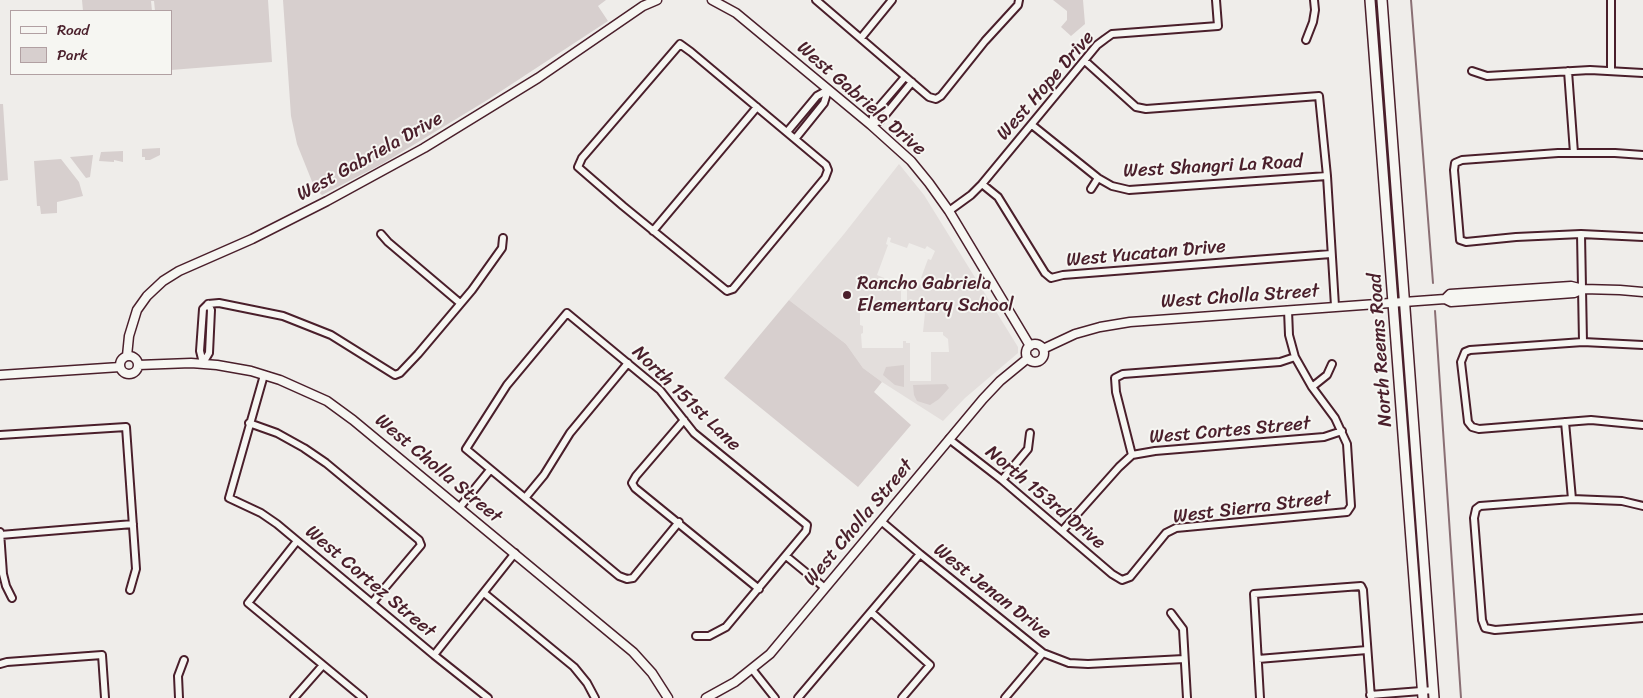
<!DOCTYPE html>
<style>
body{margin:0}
#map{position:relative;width:1643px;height:698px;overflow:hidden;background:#efedea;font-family:Sriracha,sans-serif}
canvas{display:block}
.legend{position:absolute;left:10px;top:10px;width:162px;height:65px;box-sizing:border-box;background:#f6f6f2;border:1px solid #b1a0a2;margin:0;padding:6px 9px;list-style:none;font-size:15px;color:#4a1f2b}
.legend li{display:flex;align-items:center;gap:10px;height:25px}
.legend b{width:25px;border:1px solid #b1a0a2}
</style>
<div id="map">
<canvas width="1643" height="698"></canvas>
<ul class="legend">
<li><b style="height:6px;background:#f6f6f2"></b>Road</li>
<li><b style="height:14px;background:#d7cfce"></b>Park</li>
</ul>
</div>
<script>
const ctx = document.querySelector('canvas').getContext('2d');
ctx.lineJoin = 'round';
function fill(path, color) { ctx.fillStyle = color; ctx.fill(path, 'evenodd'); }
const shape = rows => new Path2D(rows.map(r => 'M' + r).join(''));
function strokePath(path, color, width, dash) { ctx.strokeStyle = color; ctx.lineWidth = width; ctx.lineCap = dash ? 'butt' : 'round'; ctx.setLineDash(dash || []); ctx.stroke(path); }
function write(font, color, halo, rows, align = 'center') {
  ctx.font = font + ' Sriracha,sans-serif'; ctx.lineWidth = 4; ctx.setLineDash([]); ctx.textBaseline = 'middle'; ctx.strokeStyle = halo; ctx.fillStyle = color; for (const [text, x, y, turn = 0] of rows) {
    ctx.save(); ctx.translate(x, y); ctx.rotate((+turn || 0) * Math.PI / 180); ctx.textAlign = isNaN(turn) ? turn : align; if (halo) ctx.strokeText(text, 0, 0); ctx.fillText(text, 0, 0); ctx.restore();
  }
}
fill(shape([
 [899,164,924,195,1018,347,1018,353,965,398,943,421,882,382,863,368,846,344,789,300,844,234],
 [888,237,891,238,890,242,907,248,909,243,925,249,927,246,935,251,931,260,928,259,921,278,924,279,923,283,919,285,914,290,907,287,907,303,913,303,918,310,925,313,923,332,943,332,943,335,948,339,949,352,931,352,931,381,910,381,910,343,906,343,906,341,903,341,903,348,862,348,861,334,863,333,863,326,860,325,860,307,901,307,901,285,877,275,888,245,886,244]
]), '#e3dedc');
fill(shape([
 [82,0,268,0,272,62,171,70,171,11,155,11,154,1,151,1,152,11,83,11],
 [283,0,606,0,598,6,608,21,489,99,382,164,322,195,315,189,297,144,291,116],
 [1053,0,1083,0,1085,24,1071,36,1061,27,1067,20,1067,11],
 [0,104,3,104,8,180,0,181],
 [160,148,160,155,150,160,145,160,145,157,142,157,142,149],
 [123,151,123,162,114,160,114,162,99,161,101,152],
 [93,155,90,177,86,178,70,157],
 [61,159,79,182,83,196,57,202,57,213,41,214,40,206,37,206,34,161],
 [789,300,846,344,863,368,882,382,874,392,911,425,858,487,724,378],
 [904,365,904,387,895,385,883,375,886,367],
 [946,384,949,388,939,399,930,405,917,401,914,395,913,385]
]), '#d7cfce');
strokePath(shape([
 [1411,0,1433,283],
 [1435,311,1461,698]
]), '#8a6f74', 2);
const minor = shape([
 [816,0,929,97,936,99,941,96,985,41,1018,5,1019,0],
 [1611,0,1611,71],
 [861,38,892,0],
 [1306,40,1313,22,1315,10,1314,0],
 [680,44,691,52,826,165,828,170,825,178,733,289,727,291,623,206,578,167,582,158,680,44],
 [1085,61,1136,107,1146,109,1319,96,1327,176,1335,306],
 [1472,71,1487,76,1590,70,1643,73],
 [1568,71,1574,153],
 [871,125,874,113,905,77],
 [871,125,881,120,912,82],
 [1032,125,1098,178,1112,186,1129,190,1327,176],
 [787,132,817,96,828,90],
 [795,139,824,103,828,90],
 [1643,155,1615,153,1558,153,1462,160,1455,163,1454,170,1460,240,1466,242,1516,237,1581,234,1643,237],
 [982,184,998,197,1045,273,1051,278,1063,275,1331,254],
 [1091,189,1098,178],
 [949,211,971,195,982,184,1097,45,1105,39,1112,34,1218,26,1216,0],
 [653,231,757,107],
 [381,234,388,242,460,303],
 [1581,234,1583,342],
 [208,304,219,303,283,316,331,335,395,375,400,373,418,354,472,290,502,248,503,238],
 [1643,345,1583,342,1470,350,1465,352,1461,362,1468,422,1472,427,1479,429,1591,420,1643,425],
 [203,363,200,351,203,309,208,304],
 [203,363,209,353,211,310,208,304],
 [264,375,229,498,261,513,277,524,434,655,488,698],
 [1312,387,1327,375,1332,364],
 [684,420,636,476,632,483,635,488,759,589],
 [1565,422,1572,499],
 [249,423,277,433,304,448,326,463,419,540,421,545,372,603],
 [0,435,126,427,136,569,130,590],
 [949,439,1002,480,1112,574,1122,580,1130,577,1166,533,1176,528,1347,512,1351,506,1347,444,1335,418,1312,387,1295,357,1289,335,1288,310],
 [1132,455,1116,392,1115,378,1123,374,1280,362,1295,357],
 [1002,480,1028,449,1030,433],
 [525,498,544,475,570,433,628,363],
 [1643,506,1622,501,1572,499,1480,506,1476,509,1474,518,1482,620,1485,628,1495,630,1643,618],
 [460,507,490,470],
 [881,521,920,554,1043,653,1069,663,1088,664,1184,659],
 [679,522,633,578,627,579,619,576,466,449,507,385,567,313,660,390,694,433,807,525,806,531,726,627,709,636,696,636],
 [1062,531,1119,467,1132,455,1155,451,1324,437,1342,431],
 [0,532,3,574,6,586,12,598],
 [0,535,133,524],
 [297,541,248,603,363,698],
 [786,556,825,588],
 [484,593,574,667,587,683,595,698],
 [871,612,930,665,902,698],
 [1171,613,1183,629,1187,698],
 [434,655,515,553],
 [1258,659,1367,650],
 [0,664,7,662,102,655,105,698],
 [752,669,775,698],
 [1370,695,1434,690],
 [179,698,178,676,184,660],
 [294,698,323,665],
 [798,698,920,554],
 [1005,698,1043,653],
 [1260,698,1254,594,1361,586,1363,590,1371,698]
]);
const tertiary = shape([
 [712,0,736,13,871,125,911,161,929,183,949,211,1030,346],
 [1445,299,1450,294,1571,286,1583,289,1620,290,1643,292],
 '1026 353a9 9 0 1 1 18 0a9 9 0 1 1-18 0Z',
 [1043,349,1075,334,1100,327,1130,322,1445,299,1451,302,1574,293,1583,289],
 [127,356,129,336,137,310,147,296,163,281,179,271,252,239,327,201,424,148,538,78,643,6,657,0],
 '120 365a9 9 0 1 1 18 0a9 9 0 1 1-18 0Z',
 [138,365,191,363,217,365,251,371,280,380,327,401,353,420,633,652,652,673,668,698],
 [0,375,120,367],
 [706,698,735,682,770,654,983,399,1000,381,1028,358]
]);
const secondary = shape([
 [1370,0,1423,698],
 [1382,0,1434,698]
]);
strokePath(minor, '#4a1f2b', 10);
strokePath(tertiary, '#4a1f2b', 11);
strokePath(secondary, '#4a1f2b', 12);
strokePath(minor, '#f6f6f2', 6);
strokePath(tertiary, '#f6f6f2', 8);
strokePath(secondary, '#f6f6f2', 9);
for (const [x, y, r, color] of [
 [847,295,5,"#4a1f2b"]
]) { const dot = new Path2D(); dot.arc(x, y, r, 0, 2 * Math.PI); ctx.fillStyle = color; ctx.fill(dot); strokePath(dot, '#f6f6f2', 2); }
write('19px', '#4a1f2b', '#f6f6f2', [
 ["West Hope Drive",1046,86,-49],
 ["West Gabriela Drive",861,99,41],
 ["West Gabriela Drive",370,157,-29],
 ["West Shangri La Road",1213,167,-3],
 ["West Yucatan Drive",1146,254,-5],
 ["West Cholla Street",1240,297,-4],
 ["North Reems Road",1381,350,-94],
 ["North 151st Lane",686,399,44],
 ["West Cortes Street",1230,431,-5],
 ["West Cholla Street",438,469,40],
 ["North 153rd Drive",1045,498,40],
 ["West Sierra Street",1252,508,-7],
 ["West Cholla Street",859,523,-50],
 ["West Cortez Street",370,582,40],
 ["West Jenan Drive",992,592,38]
]);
write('19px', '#4a1f2b', '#f6f6f2', [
 ["Rancho Gabriela",857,284],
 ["Elementary School",857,306]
], 'left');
</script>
